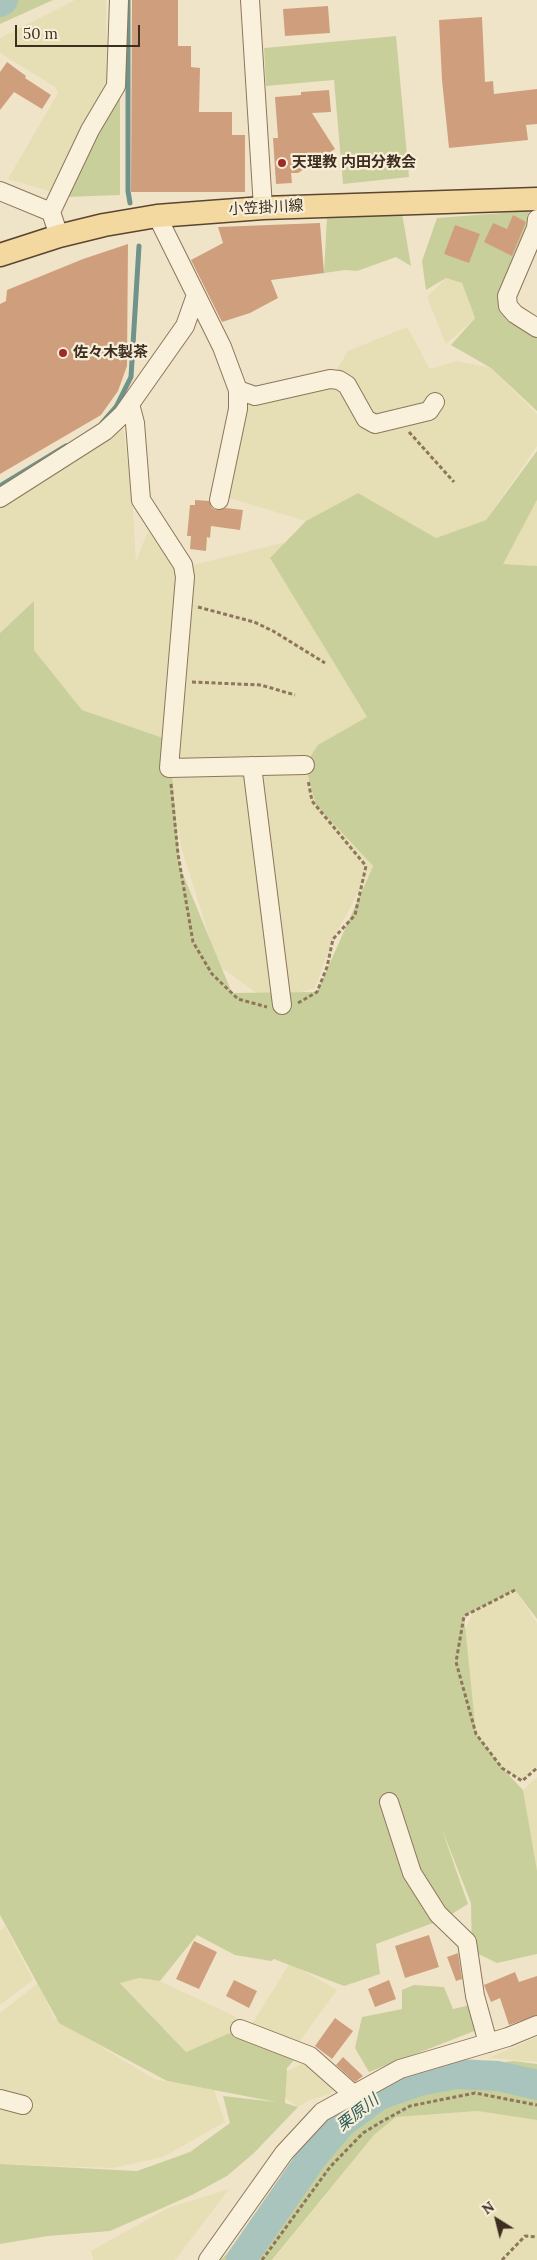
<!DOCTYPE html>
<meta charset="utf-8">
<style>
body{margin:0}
#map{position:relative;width:537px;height:2260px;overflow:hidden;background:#f0e4c8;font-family:Lora,serif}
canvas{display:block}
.north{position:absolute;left:472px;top:2195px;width:50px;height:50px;-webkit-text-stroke:4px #f7eed8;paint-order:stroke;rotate:324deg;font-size:14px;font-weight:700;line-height:20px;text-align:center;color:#3d2e20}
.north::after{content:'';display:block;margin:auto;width:18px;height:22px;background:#3d2e20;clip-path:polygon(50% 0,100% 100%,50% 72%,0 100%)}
.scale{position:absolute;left:15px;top:25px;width:125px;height:22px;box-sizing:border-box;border:2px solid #3d2e20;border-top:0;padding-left:6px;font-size:15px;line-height:18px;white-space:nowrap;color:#3d2e20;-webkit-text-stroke:4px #f7eed8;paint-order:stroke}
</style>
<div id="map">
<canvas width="537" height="2260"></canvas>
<div class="north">N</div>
<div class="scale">50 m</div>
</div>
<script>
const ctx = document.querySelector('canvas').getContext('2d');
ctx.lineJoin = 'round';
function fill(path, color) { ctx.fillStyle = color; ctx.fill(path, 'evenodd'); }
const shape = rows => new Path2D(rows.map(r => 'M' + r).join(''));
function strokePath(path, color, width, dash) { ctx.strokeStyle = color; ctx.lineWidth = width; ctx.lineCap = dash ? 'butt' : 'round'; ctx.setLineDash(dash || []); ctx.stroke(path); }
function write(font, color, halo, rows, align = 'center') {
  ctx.font = font + ' Lora,"Noto Sans JP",serif'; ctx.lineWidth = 4.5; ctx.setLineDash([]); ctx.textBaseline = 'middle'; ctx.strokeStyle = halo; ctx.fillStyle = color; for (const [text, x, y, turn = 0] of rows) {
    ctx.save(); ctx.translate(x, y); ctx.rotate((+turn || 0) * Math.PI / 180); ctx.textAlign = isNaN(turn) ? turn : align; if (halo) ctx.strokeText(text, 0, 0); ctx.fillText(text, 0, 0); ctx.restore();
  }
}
fill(shape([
 [75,0,106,0,107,80,52,192,8,179,58,93,55,87,0,53,0,38],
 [446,278,462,283,475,318,446,344,427,297],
 [407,327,430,369,457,361,491,368,537,414,537,446,486,520,436,538,358,493,306,521,229,498,244,398,326,387,348,351],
 [123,428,132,496,136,561,148,531,177,569,286,542,270,558,367,717,316,805,373,866,333,939,315,988,267,1001,218,965,183,853,174,813,169,740,82,710,34,650,34,601,0,633,0,506],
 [537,500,537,566,502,564],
 [515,1590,537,1623,537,1768,522,1781,502,1768,476,1734,459,1640,478,1603],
 [537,1777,537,1882,523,1790],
 [5,1926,33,1980,0,2005,0,1931],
 [290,1963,337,1990,300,2041,252,2024],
 [139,1978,160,1981,236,2017,230,2033,186,2052,120,1982],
 [38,1983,54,2018,154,2079,214,2090,225,2122,163,2157,113,2168,0,2164,0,2102,41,2107,0,2093,0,2013],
 [537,2037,537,2062,488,2058],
 [304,2063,336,2087,330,2094,309,2100,298,2107,281,2095,282,2074],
 [478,2111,537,2114,537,2260,273,2260,374,2135,396,2117],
 [229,2189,175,2260,93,2260,91,2251,168,2208]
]), '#e6deb5');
fill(shape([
 [0,0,53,0,0,24],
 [396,36,409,177,343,184,334,80,266,86,264,48],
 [120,95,120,195,67,197,94,138],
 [529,211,525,231,500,295,537,334,537,411,491,368,451,345,475,318,462,283,446,278,426,290,422,261,437,218],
 [402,213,411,266,396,257,357,271,345,270,324,273,327,217],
 [537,451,537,500,503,564,537,566,537,1619,515,1590,464,1616,476,1734,502,1768,523,1790,537,1871,537,1954,497,1963,472,1951,471,1903,441,1827,468,1904,444,1919,376,1944,380,1974,344,1986,274,1959,271,1961,235,1955,197,1935,160,1981,139,1978,120,1983,186,2052,230,2033,294,2060,287,2068,285,2103,298,2107,254,2153,227,2176,192,2195,110,2231,48,2236,0,2244,0,2164,137,2171,190,2152,230,2123,223,2096,276,2102,167,2081,59,2023,0,1915,0,633,34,601,34,650,82,710,169,740,180,867,232,993,317,992,373,866,316,805,305,765,318,745,367,717,270,558,306,521,358,493,436,538,486,520],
 [414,1985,444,1987,453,2009,470,2005,477,2030,369,2072,355,2048,362,2017,402,2009,402,1990],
 [514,2061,537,2064,537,2120,478,2111,396,2117,374,2135,272,2260,221,2260,235,2245,306,2145,347,2104,413,2072]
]), '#c9cf9b');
strokePath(shape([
 [128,1,128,191,130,203],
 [102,423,116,407,131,377,139,246],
 [0,486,66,446]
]), '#6f938a', 5);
strokePath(shape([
 [0,2,3,0],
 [241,2260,313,2156,341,2123,379,2095,419,2081,456,2074,498,2076,537,2085]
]), '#a9c4bc', 30);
fill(shape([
 [132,0,178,0,178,46,191,46,191,67,200,68,199,112,232,112,232,135,245,135,245,192,131,192],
 [328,6,330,33,285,36,283,9],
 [482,17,485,82,493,81,494,94,537,89,537,124,526,125,528,140,449,148,442,80,439,20],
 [7,62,26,76,25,78,51,95,42,109,14,92,0,110,0,72],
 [329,90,331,112,312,113,335,149,298,173,291,173,292,183,276,184,273,138,278,138,275,97,301,95,301,92],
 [513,215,526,222,512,256,484,242,493,223,507,229],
 [320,223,324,273,271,280,278,298,250,313,222,322,191,260,223,243,218,227],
 [455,225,480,234,469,263,444,254],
 [128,244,127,366,118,391,101,415,0,474,0,304,6,301,7,290,83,259],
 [195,500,209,501,212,508,217,510,226,508,243,510,240,530,211,526,210,538,207,537,206,551,190,549,191,536,187,536,190,505,195,505],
 [429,1935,439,1967,405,1978,395,1946],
 [194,1941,217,1952,199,1989,176,1979],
 [458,1953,462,1979,456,1981,447,1957],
 [515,1972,519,1982,537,1976,537,2015,509,2025,500,1998,491,2002,484,1985],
 [234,1980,257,1991,249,2008,226,1996],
 [389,1980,396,1999,375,2007,368,1989],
 [335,2018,353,2031,332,2059,315,2046],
 [343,2057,363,2076,355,2082,336,2065]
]), '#cf9f7d');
const minor = shape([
 [250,0,263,208],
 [0,191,51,212,59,236],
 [51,212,90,130,116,86,119,0],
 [157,216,222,347,238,390,255,396,330,379,339,380,347,385,366,419,375,424,429,411,435,402],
 [537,219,536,228,507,296,508,306,515,314,537,328],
 [130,404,135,423,141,500,183,565,185,577,169,768,305,765],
 [0,498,105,431,123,414,185,326,196,295],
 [219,500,238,409,238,390],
 [252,766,282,1005],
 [389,1802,412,1873,438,1914,467,1942,475,1996,488,2043],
 [240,2029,310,2056,353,2094],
 [0,2099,23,2105],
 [208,2260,284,2153,322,2112,400,2069,508,2037,537,2025]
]);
const major = shape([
 [0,255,59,236,104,225,157,216,263,208,537,199]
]);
strokePath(minor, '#8d765c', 20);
strokePath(major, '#5b4430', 25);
strokePath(shape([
 [409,432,454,482],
 [198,607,254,622,273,631,325,663],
 [192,682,261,685,295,695],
 [171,784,178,854,193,942,212,974,238,999,267,1007],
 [298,1003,317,992,327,967,333,939,355,915,366,866,312,801,308,780],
 [515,1590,464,1616,456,1662,476,1734,502,1768,522,1781,537,1768],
 [262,2260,330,2167,363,2133,381,2122,410,2106,475,2093,537,2105],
 [502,2260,525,2236,537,2237]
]), '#8d765c', 3, [4, 2.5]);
strokePath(minor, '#faf1dc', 18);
strokePath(major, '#f3d9a0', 22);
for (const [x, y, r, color] of [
 [282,163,5,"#9e2a2b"],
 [63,353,5,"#9e2a2b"]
]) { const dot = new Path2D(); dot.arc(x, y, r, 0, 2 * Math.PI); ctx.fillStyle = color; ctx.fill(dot); strokePath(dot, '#f7eed8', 2); }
write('bold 15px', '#3d2e20', '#f7eed8', [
 ["天理教 内田分教会",292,163],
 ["佐々木製茶",73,353]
], 'left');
write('15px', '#3d2e20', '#f7eed8', [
 ["小笠掛川線",266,208,-3]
]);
write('italic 16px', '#2f5d5a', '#f7eed8', [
 ["栗原川",358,2113,-38]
]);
</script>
